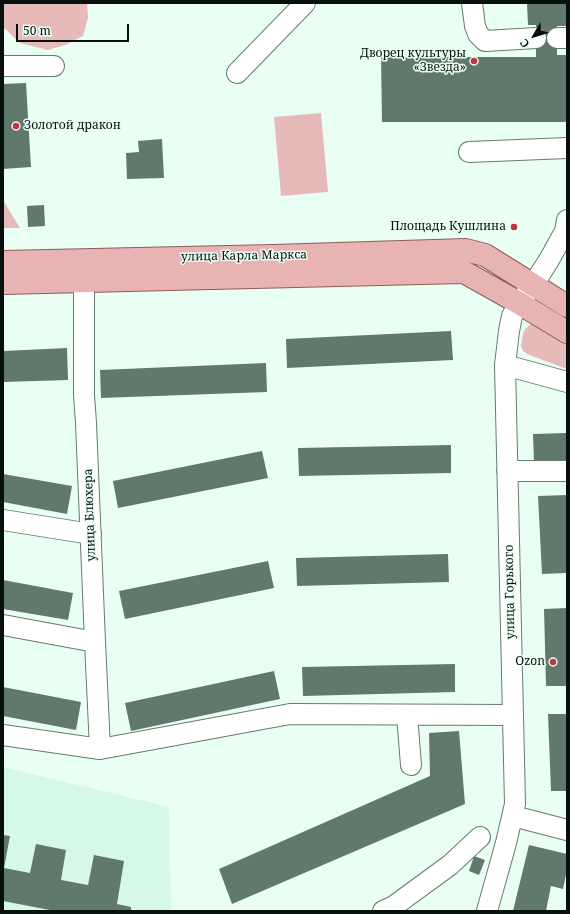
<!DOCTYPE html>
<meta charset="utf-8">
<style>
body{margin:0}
#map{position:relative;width:570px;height:914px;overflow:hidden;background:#e9fff4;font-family:"Noto Serif",serif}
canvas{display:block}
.frame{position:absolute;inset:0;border:4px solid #07100c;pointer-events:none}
.north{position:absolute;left:514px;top:16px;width:40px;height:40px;-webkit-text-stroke:3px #e9fff4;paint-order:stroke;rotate:231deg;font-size:11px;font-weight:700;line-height:16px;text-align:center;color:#07100c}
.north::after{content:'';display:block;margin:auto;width:14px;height:18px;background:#07100c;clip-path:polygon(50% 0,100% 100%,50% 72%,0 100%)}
.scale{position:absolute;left:16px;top:24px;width:113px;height:18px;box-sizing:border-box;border:2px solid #07100c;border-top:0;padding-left:5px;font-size:12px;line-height:14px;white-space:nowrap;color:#07100c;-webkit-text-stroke:3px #e9fff4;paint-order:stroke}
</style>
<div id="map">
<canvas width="570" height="914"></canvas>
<div class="frame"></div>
<div class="north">С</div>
<div class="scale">50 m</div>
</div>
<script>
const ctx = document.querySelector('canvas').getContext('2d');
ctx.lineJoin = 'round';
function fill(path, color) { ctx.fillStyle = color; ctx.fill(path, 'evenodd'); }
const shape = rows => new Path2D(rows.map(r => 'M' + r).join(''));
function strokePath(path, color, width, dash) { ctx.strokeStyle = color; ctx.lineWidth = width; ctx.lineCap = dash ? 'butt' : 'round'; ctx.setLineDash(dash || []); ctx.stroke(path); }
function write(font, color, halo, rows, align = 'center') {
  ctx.font = font + ' "Noto Serif",serif'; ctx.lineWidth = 3; ctx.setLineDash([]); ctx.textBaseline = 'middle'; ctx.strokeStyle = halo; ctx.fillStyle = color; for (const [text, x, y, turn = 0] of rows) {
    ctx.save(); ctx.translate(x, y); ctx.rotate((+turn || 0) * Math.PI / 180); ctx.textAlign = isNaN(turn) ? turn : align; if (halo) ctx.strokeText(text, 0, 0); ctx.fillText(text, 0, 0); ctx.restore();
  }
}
fill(shape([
 [3,767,169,807,171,911,3,911]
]), '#d5f8e7');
fill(shape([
 [3,3,87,3,88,18,83,36,65,45,48,50,20,43,3,27],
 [321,113,328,192,281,196,274,117],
 [3,200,20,228,3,228],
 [531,324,535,324,567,343,567,369,527,354,523,351,521,346,523,334,525,329]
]), '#e6bab8');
fill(shape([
 [527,3,567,3,567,26,557,26,557,55,567,55,567,122,382,122,381,57,536,57,536,25,528,25],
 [26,83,31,167,3,169,3,84],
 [162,139,164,178,127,179,126,153,139,152,138,141],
 [44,205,45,226,28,227,27,206],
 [451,331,453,360,287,368,286,339],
 [67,348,68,380,3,382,3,351],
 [266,363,267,392,101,398,100,370],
 [567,433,567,463,534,464,533,434],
 [451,445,451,473,299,476,298,448],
 [262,451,268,478,118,508,113,481],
 [3,474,72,486,67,514,3,502],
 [567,495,567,573,542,574,538,496],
 [448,554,449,582,297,586,296,558],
 [268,561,274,588,125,619,119,591],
 [3,580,73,593,68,620,3,609],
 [567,608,567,686,546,686,544,609],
 [455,664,455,692,303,696,302,667],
 [274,671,280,699,131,731,125,703],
 [3,687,81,702,76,730,3,716],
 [548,714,567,714,567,791,551,791],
 [459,731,465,804,232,904,219,869,430,776,429,733],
 [3,835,10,836,4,868,30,873,36,844,66,850,61,880,88,885,94,855,124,861,117,904,131,907,131,911,55,911,3,901],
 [529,845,567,854,567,870,563,889,551,886,546,911,513,911],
 [474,856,485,860,479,875,469,871]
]), '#61786d');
const minor = shape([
 [472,3,475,26,478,34,485,41,536,38],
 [557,38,567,38],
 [3,66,54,66],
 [237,73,305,3],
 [469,152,567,148],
 [84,281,84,395,86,423,95,642,100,749],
 [505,365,567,382],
 [507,471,567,471],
 [3,520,91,534],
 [3,625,95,642],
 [407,715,411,765],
 [3,735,100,749,290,714,512,715],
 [513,816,567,830],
 [383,911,394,906,450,865,480,837],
 [487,911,506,843,515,804,505,365,509,331,512,316,519,303,533,285,549,260,565,231,567,220]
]);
const major = shape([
 [3,262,273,256,466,250,485,255,567,306],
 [3,283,464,272,519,303,567,332]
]);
strokePath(minor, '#647b70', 22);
strokePath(major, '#905a58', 24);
strokePath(minor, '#fff', 20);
strokePath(major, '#e8b4b3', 22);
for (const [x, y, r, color] of [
 [474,61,4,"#c33341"],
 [16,126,4,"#c33341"],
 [514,227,4,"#c33341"],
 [553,662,4,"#c33341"]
]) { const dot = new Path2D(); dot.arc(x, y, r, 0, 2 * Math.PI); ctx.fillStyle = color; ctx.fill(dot); strokePath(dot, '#e9fff4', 1.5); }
write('12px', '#07100c', '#e9fff4', [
 ["Дворец культуры",466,54],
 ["«Звезда»",466,68],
 ["Золотой дракон",24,126,"left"],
 ["Площадь Кушлина",506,227],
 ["Ozon",545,662]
], 'right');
write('12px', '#07100c', '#e9fff4', [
 ["улица Карла Маркса",244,256,-1],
 ["улица Блюхера",90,515,-92],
 ["улица Горького",510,592,-91]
]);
</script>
